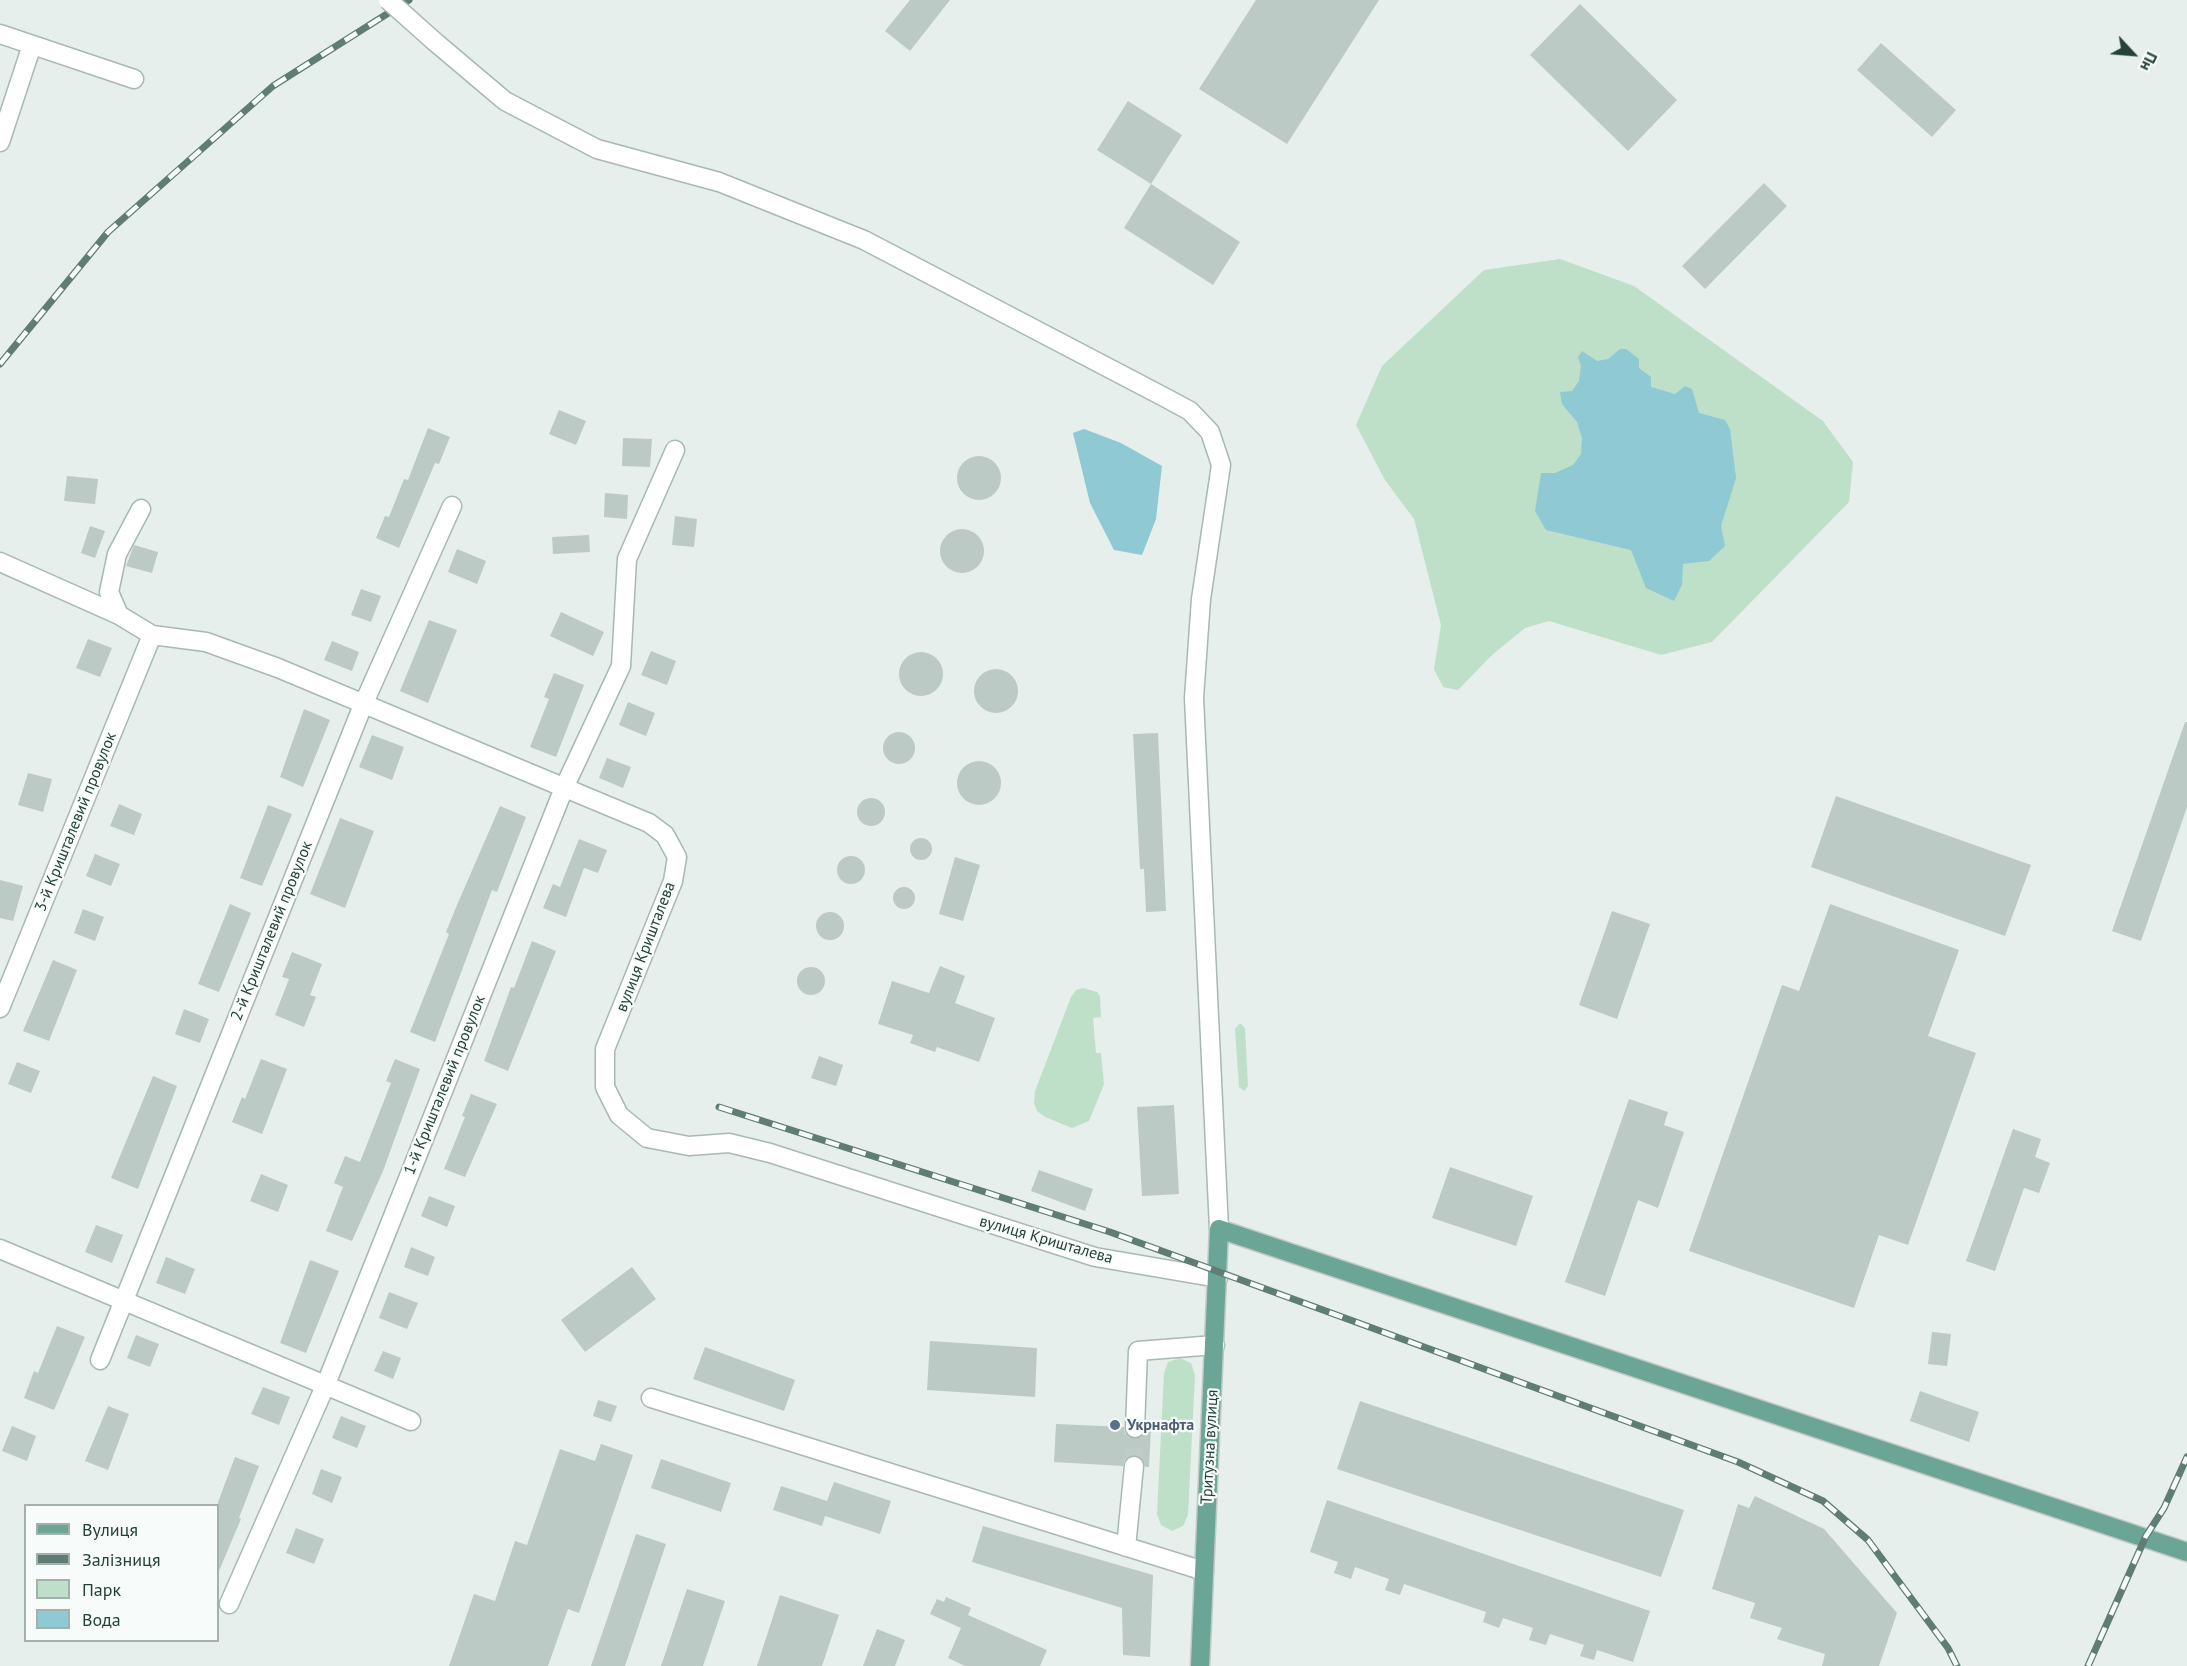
<!DOCTYPE html>
<meta charset="utf-8">
<style>
body{margin:0}
#map{position:relative;width:2187px;height:1666px;overflow:hidden;background:#e6efeb;font-family:"PT Sans",sans-serif}
canvas{display:block}
.legend{position:absolute;left:24px;top:1504px;width:195px;height:138px;box-sizing:border-box;background:#f7fbf9;border:2px solid #a3b1ad;margin:0;padding:8px 10px;list-style:none;font-size:18px;color:#24423a}
.legend li{display:flex;align-items:center;gap:12px;height:30px}
.legend b{width:30px;border:2px solid #a3b1ad}
.north{position:absolute;left:2103px;top:24px;width:60px;height:60px;-webkit-text-stroke:4px #f7fbf9;paint-order:stroke;rotate:116deg;font-size:16px;font-weight:700;line-height:24px;text-align:center;color:#24423a}
.north::after{content:'';display:block;margin:auto;width:21px;height:27px;background:#24423a;clip-path:polygon(50% 0,100% 100%,50% 72%,0 100%)}
</style>
<div id="map">
<canvas width="2187" height="1666"></canvas>
<ul class="legend">
<li><b style="height:8px;background:#6aa596"></b>Вулиця</li>
<li><b style="height:8px;background:#5f7d75"></b>Залізниця</li>
<li><b style="height:16px;background:#bfe0c8"></b>Парк</li>
<li><b style="height:16px;background:#8ec9d4"></b>Вода</li>
</ul>
<div class="north">Пн</div>
</div>
<script>
const ctx = document.querySelector('canvas').getContext('2d');
ctx.lineJoin = 'round';
function fill(path, color) { ctx.fillStyle = color; ctx.fill(path, 'evenodd'); }
const shape = rows => new Path2D(rows.map(r => 'M' + r).join(''));
function strokePath(path, color, width, dash) { ctx.strokeStyle = color; ctx.lineWidth = width; ctx.lineCap = dash ? 'butt' : 'round'; ctx.setLineDash(dash || []); ctx.stroke(path); }
function write(font, color, halo, rows, align = 'center') {
  ctx.font = font + ' "PT Sans",sans-serif'; ctx.lineWidth = 4.5; ctx.setLineDash([]); ctx.textBaseline = 'middle'; ctx.strokeStyle = halo; ctx.fillStyle = color; for (const [text, x, y, turn = 0] of rows) {
    ctx.save(); ctx.translate(x, y); ctx.rotate((+turn || 0) * Math.PI / 180); ctx.textAlign = isNaN(turn) ? turn : align; if (halo) ctx.strokeText(text, 0, 0); ctx.fillText(text, 0, 0); ctx.restore();
  }
}
fill(shape([
 [1560,259,1634,286,1823,421,1853,462,1849,502,1712,642,1661,655,1549,621,1525,628,1492,655,1458,690,1443,687,1434,669,1441,625,1414,519,1385,480,1356,425,1382,366,1484,270],
 [1083,988,1097,992,1100,996,1101,1017,1093,1018,1096,1053,1101,1053,1104,1084,1089,1121,1072,1128,1045,1117,1037,1111,1034,1103,1035,1091,1071,997,1076,990],
 [1240,1023,1245,1028,1248,1086,1244,1091,1239,1087,1235,1029],
 [1180,1358,1191,1363,1195,1375,1188,1515,1183,1526,1172,1531,1161,1525,1157,1514,1164,1373,1168,1362]
]), '#bfe0c8');
fill(shape([
 [1620,349,1626,349,1639,359,1639,368,1651,377,1651,387,1675,394,1685,386,1692,389,1699,413,1725,420,1730,429,1736,478,1721,526,1725,546,1709,561,1683,564,1682,585,1674,601,1646,588,1631,550,1546,530,1535,511,1541,473,1555,473,1573,465,1581,454,1582,438,1577,422,1562,404,1560,392,1572,391,1579,381,1581,366,1578,357,1582,351,1597,361,1608,359],
 [1084,429,1121,443,1162,466,1156,519,1142,555,1114,550,1090,503,1073,433]
]), '#8ec9d4');
fill(shape([
 [910,0,950,0,910,51,885,31],
 [1256,0,1379,0,1287,144,1199,89],
 [1580,4,1677,100,1628,151,1530,55],
 [1881,43,1956,110,1932,137,1857,70],
 [1128,101,1182,135,1151,184,1097,150],
 [1764,183,1787,206,1705,289,1682,266],
 [1151,184,1240,242,1213,285,1124,228],
 [559,410,586,421,576,445,549,434],
 [428,428,450,437,439,464,435,463,399,548,376,538,385,516,389,517,404,479,408,480],
 [623,438,652,439,650,467,622,466],
 '957 478a22 22 0 1 1 44 0a22 22 0 1 1-44 0Z',
 [67,476,98,479,95,504,64,501],
 [605,493,628,495,627,519,604,517],
 [675,516,697,519,694,547,672,545],
 [90,526,105,531,95,558,81,553],
 '940 551a22 22 0 1 1 44 0a22 22 0 1 1-44 0Z',
 [589,535,590,552,553,554,552,537],
 [134,545,158,552,152,573,126,566],
 [457,549,486,561,477,584,448,572],
 [361,589,381,596,371,622,351,615],
 [561,612,604,632,593,656,550,636],
 [429,620,457,630,428,703,400,691],
 [88,639,112,648,100,677,76,668],
 [332,641,359,652,352,671,324,660],
 [651,651,676,661,667,685,641,675],
 '899 674a22 22 0 1 1 44 0a22 22 0 1 1-44 0Z',
 '974 691a22 22 0 1 1 44 0a22 22 0 1 1-44 0Z',
 [554,673,584,685,556,757,530,747,549,699,544,697],
 [628,702,655,713,646,736,619,725],
 [304,709,330,720,303,787,280,777],
 [2185,722,2187,722,2187,807,2141,941,2112,931],
 '883 748a16 16 0 1 1 32 0a16 16 0 1 1-32 0Z',
 [1158,733,1166,911,1146,912,1144,869,1140,869,1133,734],
 [372,735,404,747,392,780,359,767],
 [607,758,631,767,623,788,599,778],
 '957 783a22 22 0 1 1 44 0a22 22 0 1 1-44 0Z',
 [28,773,52,779,43,812,18,805],
 [1836,796,2031,865,2005,936,1811,867],
 '857 812a14 14 0 1 1 28 0a14 14 0 1 1-28 0Z',
 [119,804,142,814,134,835,110,826],
 [268,805,292,814,262,886,240,878],
 [500,806,526,817,497,892,492,890,435,1042,410,1032,449,934,446,932,457,905],
 [340,818,374,831,345,908,310,894],
 '910 849a11 11 0 1 1 22 0a11 11 0 1 1-22 0Z',
 [579,839,607,850,598,873,584,868,566,917,543,908,553,884,560,887],
 [95,854,120,864,111,886,86,876],
 '837 870a14 14 0 1 1 28 0a14 14 0 1 1-28 0Z',
 [955,857,980,865,963,921,939,914],
 [0,880,23,886,13,921,0,918],
 '893 898a11 11 0 1 1 22 0a11 11 0 1 1-22 0Z',
 [230,904,251,913,219,992,198,984],
 [1830,904,1959,950,1928,1036,1976,1053,1908,1245,1879,1235,1854,1308,1689,1251,1782,985,1799,991],
 [83,909,104,917,95,941,74,933],
 [1612,911,1650,924,1617,1019,1579,1005],
 '816 926a14 14 0 1 1 28 0a14 14 0 1 1-28 0Z',
 [532,941,556,951,508,1071,484,1061,511,987,514,988],
 [292,952,322,964,310,995,316,997,304,1027,275,1015,289,979,282,977],
 [53,960,77,970,49,1041,23,1031],
 [940,966,965,976,955,1003,995,1018,979,1062,937,1047,935,1052,910,1043,913,1035,878,1024,892,981,929,993],
 '797 981a14 14 0 1 1 28 0a14 14 0 1 1-28 0Z',
 [184,1009,209,1019,200,1043,175,1034],
 [819,1056,843,1065,836,1086,811,1078],
 [261,1059,287,1069,262,1134,232,1122,242,1097,245,1099],
 [395,1059,420,1069,383,1171,352,1241,326,1231,343,1187,334,1183,345,1156,360,1162,391,1083,386,1081],
 [17,1062,40,1071,31,1093,8,1084],
 [153,1076,177,1086,138,1189,111,1178],
 [471,1094,497,1104,465,1177,444,1169,465,1117,462,1116],
 [1629,1099,1668,1112,1664,1125,1684,1132,1658,1208,1638,1200,1605,1296,1565,1282],
 [1174,1105,1179,1194,1142,1196,1137,1107],
 [2013,1129,2041,1139,2035,1157,2050,1163,2039,1193,2024,1188,1995,1271,1966,1261],
 [1450,1167,1533,1196,1516,1246,1432,1218],
 [1039,1170,1093,1189,1085,1211,1031,1191],
 [261,1174,288,1185,278,1212,250,1201],
 [429,1196,455,1206,447,1227,421,1216],
 [96,1225,123,1235,112,1263,85,1252],
 [411,1247,435,1257,428,1276,404,1267],
 [166,1257,195,1269,185,1294,156,1283],
 [310,1260,339,1271,306,1353,280,1343],
 [632,1267,656,1299,585,1352,561,1320],
 [389,1292,418,1303,407,1329,379,1318],
 [57,1326,85,1337,54,1410,24,1398,34,1371,38,1373],
 [1932,1332,1951,1334,1947,1366,1928,1364],
 [136,1335,159,1344,150,1367,127,1358],
 [930,1341,1037,1348,1035,1397,927,1390],
 [705,1347,795,1380,784,1411,693,1379],
 [383,1351,401,1358,393,1379,374,1371],
 [263,1387,290,1397,279,1425,251,1414],
 [1920,1391,1979,1412,1969,1442,1910,1421],
 [598,1400,617,1406,611,1422,593,1416],
 [1360,1401,1684,1510,1661,1577,1337,1469],
 [108,1406,129,1414,108,1470,85,1461],
 [341,1416,366,1426,357,1448,332,1438],
 [1056,1424,1124,1427,1125,1434,1134,1439,1141,1438,1146,1429,1151,1429,1149,1467,1145,1467,1141,1457,1135,1455,1125,1459,1123,1466,1054,1462],
 [12,1426,36,1436,27,1461,2,1451],
 [601,1444,633,1455,579,1613,568,1609,548,1666,449,1666,474,1594,495,1601,515,1541,527,1545,560,1449,595,1461],
 [235,1457,259,1466,239,1518,241,1519,219,1571,218,1502],
 [661,1459,731,1483,721,1512,651,1488],
 [321,1469,342,1477,332,1503,312,1494],
 [834,1482,891,1501,880,1534,825,1516,822,1526,773,1510,781,1486,827,1501],
 [1755,1496,1824,1529,1897,1613,1879,1666,1822,1666,1825,1654,1777,1639,1782,1628,1750,1618,1755,1603,1712,1589,1738,1504,1749,1508],
 [1327,1500,1650,1611,1633,1662,1597,1650,1594,1660,1580,1656,1584,1645,1550,1634,1546,1645,1529,1640,1533,1628,1503,1618,1499,1628,1483,1622,1486,1612,1404,1584,1400,1595,1385,1590,1389,1579,1355,1567,1351,1579,1334,1573,1338,1562,1310,1552],
 [983,1526,1153,1575,1150,1657,1123,1655,1122,1608,972,1562],
 [296,1528,324,1539,314,1564,286,1553],
 [636,1534,666,1544,625,1666,591,1666],
 [687,1589,725,1601,703,1666,661,1666],
 [780,1595,839,1615,822,1666,757,1666],
 [946,1597,971,1608,968,1615,1047,1650,1040,1666,965,1666,948,1658,961,1628,930,1614,937,1599,944,1602],
 [877,1629,905,1640,895,1666,863,1666]
]), '#bbcac4');
strokePath(shape([
 [1134,1466,1135,1428]
]), '#bfccc8', 18, [18, 9]);
const minor = shape([
 [0,34,134,79],
 [434,41,505,101,597,149,719,182,864,240,1166,398,1190,411,1210,432,1221,465,1201,599,1194,698,1219,1229],
 [0,142,32,45],
 [0,562,119,615,152,635,206,642,278,668,649,823,665,835,677,857,673,881,605,1049,605,1087,619,1115,647,1138,689,1146,729,1143,770,1153,1095,1257,1218,1278],
 [119,615,109,592,117,554,141,509],
 [0,1008,152,635],
 [0,1249,411,1421],
 [100,1360,363,705,452,506],
 [651,1398,1204,1571],
 [1135,1428,1138,1351,1215,1345],
 [1126,1547,1134,1466],
 [229,1604,326,1384,564,788,621,666,627,559,675,450]
]);
const major = shape([
 [1200,1666,1219,1229,2187,1552]
]);
strokePath(minor, '#a8b8b2', 21);
strokePath(major, '#c2cac8', 21);
strokePath(minor, '#fff', 18);
strokePath(major, '#6aa596', 18);
const rail = shape([
 [0,364,108,232,273,86,409,0],
 [719,1107,1110,1232,1738,1462,1823,1501,1868,1540,1948,1648,1957,1666],
 [2088,1666,2146,1536,2164,1508,2187,1457]
]);
strokePath(rail, '#5f7d75', 7);
strokePath(rail, '#f7fbf9', 4.5, [14]);
const minorBridge = shape([
 [388,0,434,41]
]);
strokePath(minorBridge, '#a8b8b2', 21, []);
strokePath(minorBridge, '#fff', 18);
for (const [x, y, r, color] of [
 [1115,1425,6,"#5c6f8a"]
]) { const dot = new Path2D(); dot.arc(x, y, r, 0, 2 * Math.PI); ctx.fillStyle = color; ctx.fill(dot); strokePath(dot, '#f7fbf9', 2); }
write('16px', '#24423a', '#f7fbf9', [
 ["3-й Кришталевий провулок",76,822,-68],
 ["2-й Кришталевий провулок",272,931,-68],
 ["вулиця Кришталева",646,947,-69],
 ["1-й Кришталевий провулок",445,1085,-68],
 ["вулиця Кришталева",1046,1240,16],
 ["Тритузна вулиця",1210,1447,-87]
]);
write('bold 16px', '#4e5e75', '#f7fbf9', [
 ["Укрнафта",1127,1425]
], 'left');
</script>
